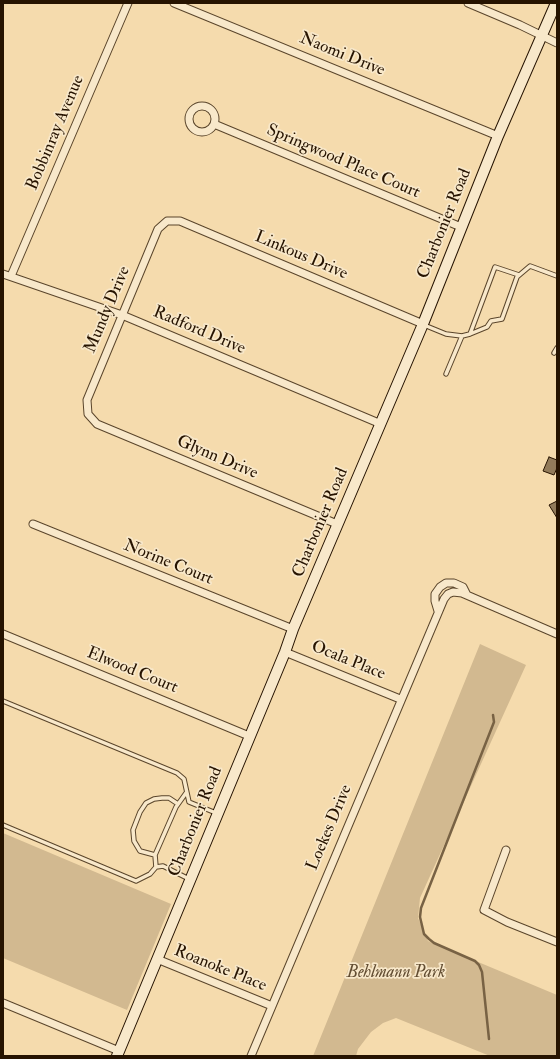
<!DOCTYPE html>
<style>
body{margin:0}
#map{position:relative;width:560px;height:1059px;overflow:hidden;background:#f5dbad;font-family:"IM FELL Double Pica",serif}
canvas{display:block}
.frame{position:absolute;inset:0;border:4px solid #261300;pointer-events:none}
</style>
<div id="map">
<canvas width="560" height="1059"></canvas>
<div class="frame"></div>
</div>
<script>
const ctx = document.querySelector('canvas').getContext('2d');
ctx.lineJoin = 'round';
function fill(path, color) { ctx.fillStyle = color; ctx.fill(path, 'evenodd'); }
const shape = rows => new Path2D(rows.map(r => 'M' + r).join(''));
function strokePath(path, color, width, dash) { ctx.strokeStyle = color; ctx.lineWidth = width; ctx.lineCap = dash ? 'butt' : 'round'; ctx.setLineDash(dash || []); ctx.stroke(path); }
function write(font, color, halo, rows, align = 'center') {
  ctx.font = font + ' "IM FELL Double Pica",serif'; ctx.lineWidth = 3.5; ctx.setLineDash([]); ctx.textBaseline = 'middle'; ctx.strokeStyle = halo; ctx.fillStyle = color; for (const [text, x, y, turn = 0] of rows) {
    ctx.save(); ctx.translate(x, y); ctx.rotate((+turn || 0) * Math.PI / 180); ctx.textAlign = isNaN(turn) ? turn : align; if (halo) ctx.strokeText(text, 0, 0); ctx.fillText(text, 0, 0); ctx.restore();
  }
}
fill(shape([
 [480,644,526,665,420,898,418,918,428,941,557,995,557,1056,490,1056,396,1018,383,1023,371,1032,358,1049,356,1056,313,1056],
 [3,833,171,904,127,1010,3,958]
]), '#d2b990');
strokePath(shape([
 [489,1039,482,972,479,965,475,961,434,943,429,939,424,934,420,917,421,908,494,722,493,715]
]), '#786244', 2.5);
const building = shape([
 [549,457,557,460,557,468,554,475,543,471,549,457],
 [557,501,557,518,549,505,557,501]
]);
fill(building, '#927b5a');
strokePath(building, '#261300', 1);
const lane = shape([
 [424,325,446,334,462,336,470,334,495,267,519,275],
 [470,334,487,327,491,321,502,319,517,277,530,266,557,276],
 [554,353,557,348],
 [446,374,462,336],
 [3,701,177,773,184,779,189,802,216,813],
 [3,825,136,881,150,874,156,867,163,866,189,879],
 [155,855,140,851,134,841,133,830,140,812,146,803,154,799,162,798,169,798,178,804],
 [156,867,155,855,176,807,186,793]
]);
const street = shape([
 [174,3,498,136],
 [468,3,520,25,557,43],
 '189 119a13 13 0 1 1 26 0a13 13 0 1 1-26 0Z',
 [214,124,461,227],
 [3,274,122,315,381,424],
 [11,276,128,3],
 [33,524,293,629],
 [337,524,97,424,88,414,87,400,158,229,167,221,180,221,423,324],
 [438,611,435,601,435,594,440,587,446,583,454,583,463,587,467,595],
 [3,634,249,736],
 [285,652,400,699],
 [506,850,484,910,507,922,557,942],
 [157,959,272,1006],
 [3,1003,119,1051],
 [251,1056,444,599,448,594,453,592,462,593,557,634]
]);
const secondary = shape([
 [117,1056,285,652,293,629,423,324,498,136,556,3]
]);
strokePath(lane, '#5a452b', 5.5);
strokePath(street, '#5a452b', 9);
strokePath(secondary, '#261300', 12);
strokePath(lane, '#f8e8ca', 3.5);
strokePath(street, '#f8e8ca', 7);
strokePath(secondary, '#f8e8ca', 10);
write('17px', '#261300', '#f8e8ca', [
 ["Naomi Drive",342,55,22],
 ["Bobbinray Avenue",56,133,-67],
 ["Springwood Place Court",343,162,23],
 ["Charbonier Road",445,224,-68],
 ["Linkous Drive",301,256,23],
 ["Mundy Drive",108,310,-67],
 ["Radford Drive",199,331,23],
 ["Glynn Drive",217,458,23],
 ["Charbonier Road",321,523,-67],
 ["Norine Court",168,563,22],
 ["Ocala Place",348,661,22],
 ["Elwood Court",132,671,22],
 ["Charbonier Road",196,822,-68],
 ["Loekes Drive",330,828,-67],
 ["Roanoke Place",220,969,22]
]);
write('italic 17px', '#624d32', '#f8e8ca', [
 ["Behlmann Park",396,973]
]);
</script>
